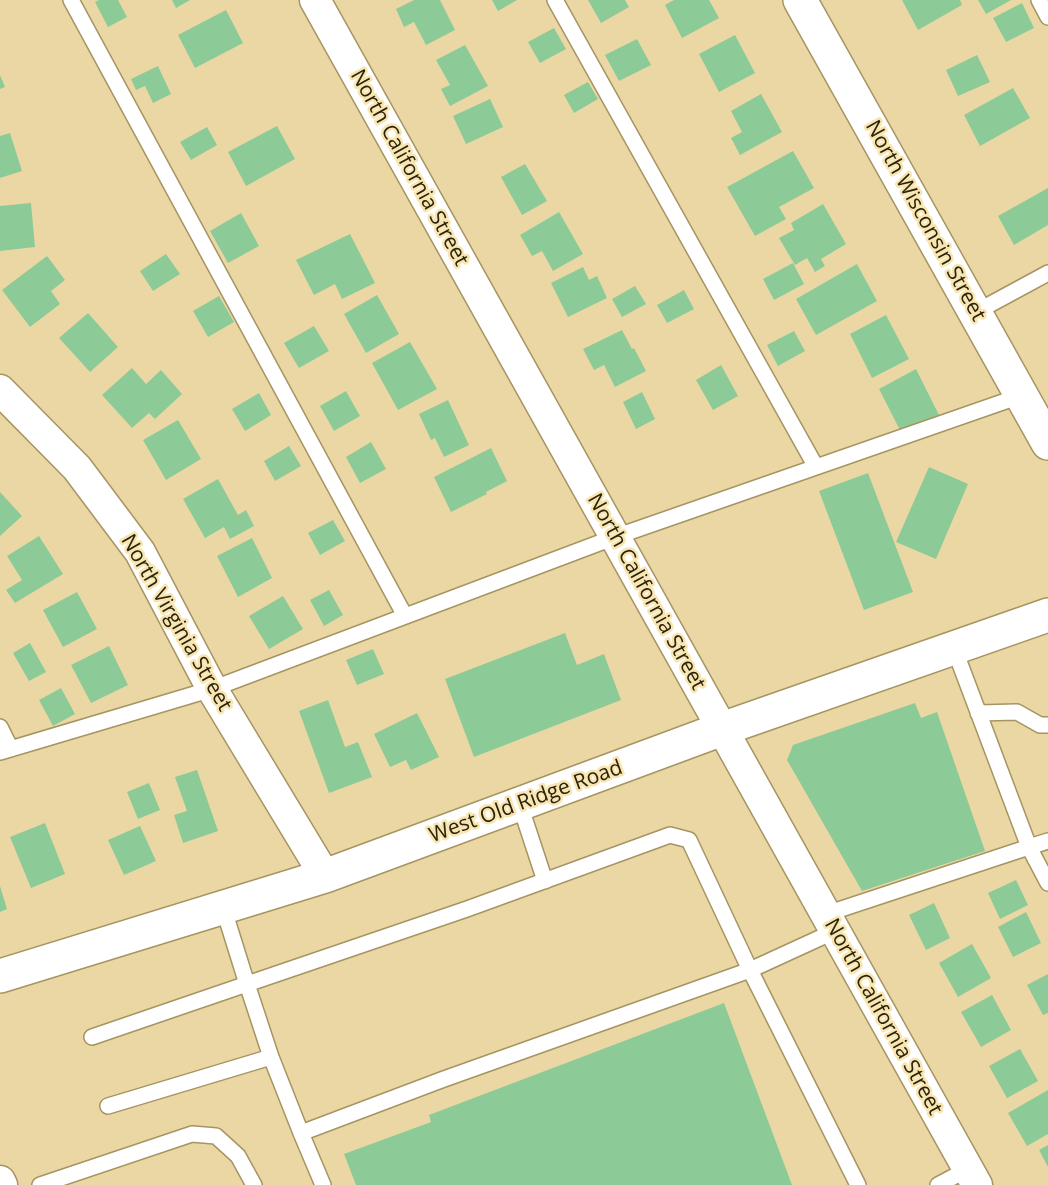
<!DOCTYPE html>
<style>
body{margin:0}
canvas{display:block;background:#ebd7a3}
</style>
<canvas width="1048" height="1185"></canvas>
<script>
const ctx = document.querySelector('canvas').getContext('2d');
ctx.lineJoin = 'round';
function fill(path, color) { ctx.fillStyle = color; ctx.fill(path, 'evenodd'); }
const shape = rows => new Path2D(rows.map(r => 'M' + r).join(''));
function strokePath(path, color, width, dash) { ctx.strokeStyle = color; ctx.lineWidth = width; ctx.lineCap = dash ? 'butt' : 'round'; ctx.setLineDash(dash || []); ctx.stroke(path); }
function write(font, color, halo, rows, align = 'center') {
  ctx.font = font + ' "Open Sans",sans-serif'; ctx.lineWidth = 5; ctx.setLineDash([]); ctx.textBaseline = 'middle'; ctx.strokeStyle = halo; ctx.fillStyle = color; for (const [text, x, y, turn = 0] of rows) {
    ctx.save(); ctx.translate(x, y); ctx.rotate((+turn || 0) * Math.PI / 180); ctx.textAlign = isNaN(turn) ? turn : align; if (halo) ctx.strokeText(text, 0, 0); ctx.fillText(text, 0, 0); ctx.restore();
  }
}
fill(shape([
 [99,0,118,0,127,17,108,27,95,2],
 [172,0,190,0,176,8],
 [414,0,440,0,455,30,426,45,414,22,404,27,396,9],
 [492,0,517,0,498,11],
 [588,0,625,0,629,7,601,23],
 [674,0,709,0,719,18,682,38,665,5],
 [902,0,960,0,962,5,918,30],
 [978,0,1011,0,986,14],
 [1022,3,1034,28,1006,42,993,18],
 [226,10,243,43,195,68,178,35],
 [554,28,566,49,540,63,528,42],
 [735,35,755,73,719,92,699,54],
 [637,39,651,65,619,81,605,55],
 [465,45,488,86,450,106,441,89,450,85,436,60],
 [977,55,990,82,958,96,946,70],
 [158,66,171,94,153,103,145,86,136,90,131,79],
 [0,75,5,87,0,89],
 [588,82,598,99,574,113,564,95],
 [1013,88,1030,118,980,146,964,115],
 [761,94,782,132,740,155,731,138,742,132,731,111],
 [490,99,503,127,466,144,453,116],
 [277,126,295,159,246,186,228,152],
 [207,127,217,145,191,160,180,142],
 [10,133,22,171,0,178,0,136],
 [793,151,814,188,779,207,786,219,755,236,727,187],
 [525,164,547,201,522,215,501,177],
 [1048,188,1048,225,1014,245,998,216],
 [31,203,35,247,0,251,0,206],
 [823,204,846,244,821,259,825,266,815,272,807,258,795,265,779,238,794,230,791,223],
 [559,212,583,254,553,271,542,251,532,256,520,235],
 [241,213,259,246,228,263,210,231],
 [350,234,375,283,342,299,335,284,314,295,296,260],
 [166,254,180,274,153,291,140,271],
 [47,256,65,280,51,291,60,304,30,327,2,290],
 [793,263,804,284,774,300,763,279],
 [857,264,877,301,816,335,796,299],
 [583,267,589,280,597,276,607,298,568,317,551,283],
 [635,286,646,304,622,317,612,299],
 [684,290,694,309,667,323,657,305],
 [377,295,399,334,366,353,344,314],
 [219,296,234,322,208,337,193,311],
 [88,313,118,347,90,372,59,338],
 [886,315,909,359,872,378,850,334],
 [314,326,329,351,299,368,284,343],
 [622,330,632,349,634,348,646,371,615,387,604,365,594,370,583,349],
 [794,331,805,351,778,366,767,345],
 [410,342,437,389,398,410,372,363],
 [721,365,738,396,713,410,696,380],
 [132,368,146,384,161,370,182,394,155,419,149,413,132,428,102,395],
 [916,369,941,419,904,438,879,389],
 [346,391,360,416,334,431,320,406],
 [642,392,655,419,636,429,623,402],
 [259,393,271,415,245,431,232,409],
 [448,400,469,445,444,457,435,438,431,440,419,414],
 [178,420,201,459,166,480,143,440],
 [371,442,386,469,360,483,346,457],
 [289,446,301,466,275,481,264,461],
 [491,448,507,481,486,492,487,494,451,512,434,477],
 [929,467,968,484,936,559,896,542],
 [868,473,913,592,864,610,819,491],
 [218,479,238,515,246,510,254,526,230,539,224,527,205,538,183,499],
 [0,492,22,516,0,536],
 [333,520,345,541,320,555,308,533],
 [39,536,63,574,15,603,6,590,22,580,7,556],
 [252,538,272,578,238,597,217,556],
 [329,590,343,615,324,626,310,600],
 [77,592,97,629,63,647,43,610],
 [283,596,303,629,269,649,249,616],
 [565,633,577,665,604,654,621,700,474,757,445,679],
 [30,643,46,672,29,681,13,653],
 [109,646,128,685,91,703,71,665],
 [373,649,384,674,357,685,346,660],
 [61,688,75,714,53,726,39,700],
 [328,700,345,747,358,742,372,777,329,793,299,711],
 [915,703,921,718,937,712,985,851,862,891,787,760,793,745],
 [417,713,439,757,411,770,406,760,390,767,374,734],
 [197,770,218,831,183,843,174,815,187,811,175,777],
 [149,783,160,810,138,819,127,792],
 [45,823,65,874,31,888,10,837],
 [140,826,156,861,124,875,108,840],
 [1016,880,1028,905,1000,919,988,893],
 [0,886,7,909,0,912],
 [934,903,950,938,926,950,909,915],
 [1026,912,1041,943,1013,957,998,927],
 [972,944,991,978,958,997,939,963],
 [1048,974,1048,1013,1043,1015,1027,985],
 [992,995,1011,1030,981,1047,961,1012],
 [724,1003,792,1185,356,1185,344,1154,431,1122,429,1115],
 [1020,1049,1038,1081,1007,1098,989,1066],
 [1048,1090,1048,1134,1027,1146,1008,1113],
 [1048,1145,1048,1167,1039,1150]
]), '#8ccb98');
const lane = shape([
 [71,0,405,616],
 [555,0,816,467],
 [1039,0,1048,17],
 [976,312,1048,273],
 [954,648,1029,847,1048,841],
 [978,713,1017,712,1040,725,1048,725],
 [0,727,11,749],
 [0,752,212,689,615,537,1023,395],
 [520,805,545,881],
 [223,907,247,984,467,909,670,835,689,840,750,970,835,931],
 [826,914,1029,847,1048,883],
 [92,1037,247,984,271,1057,301,1133,444,1079,750,970,858,1185],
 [108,1106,271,1057],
 [301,1133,323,1185],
 [40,1185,192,1134,216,1136,238,1156,254,1185],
 [938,1185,968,1169]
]);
const street = shape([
 [315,0,977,1185],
 [0,390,77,468,140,552,212,689,325,876],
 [0,1181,2,1185]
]);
const secondary = shape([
 [800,0,1048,443],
 [0,976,325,876,722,729,1048,615]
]);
strokePath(lane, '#a69462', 18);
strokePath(street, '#a69462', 33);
strokePath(secondary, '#a69462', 36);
strokePath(lane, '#fff', 15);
strokePath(street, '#fff', 30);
strokePath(secondary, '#fff', 33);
write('21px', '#29220d', '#f8e5b0', [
 ["North California Street",409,168,61],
 ["North Wisconsin Street",925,221,61],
 ["North California Street",646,592,61],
 ["North Virginia Street",176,623,60],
 ["West Old Ridge Road",526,802,-20],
 ["North California Street",883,1017,61]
]);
</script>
